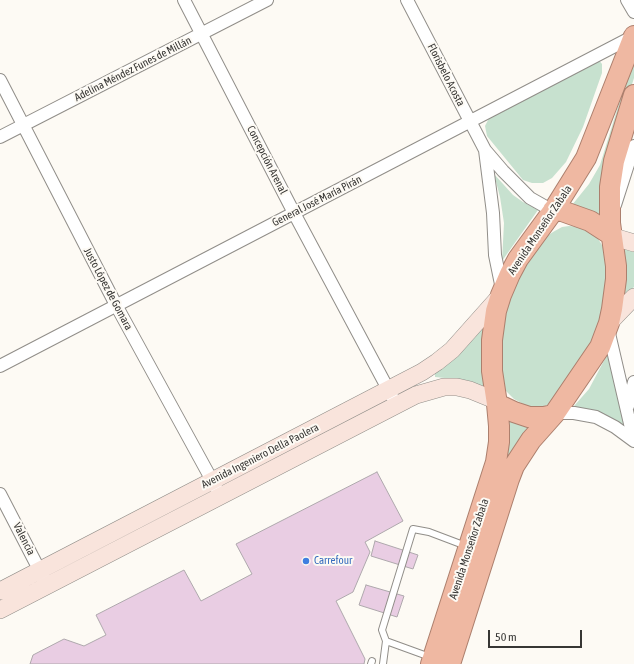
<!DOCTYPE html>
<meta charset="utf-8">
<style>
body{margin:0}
#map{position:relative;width:634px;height:664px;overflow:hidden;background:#fdfaf4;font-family:"Asap Condensed",sans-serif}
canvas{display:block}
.scale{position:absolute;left:488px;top:630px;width:94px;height:18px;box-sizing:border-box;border:2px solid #373634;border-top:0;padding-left:5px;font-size:12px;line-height:14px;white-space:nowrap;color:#373634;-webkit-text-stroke:3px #fdfaf4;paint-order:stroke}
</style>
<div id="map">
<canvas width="634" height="664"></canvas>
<div class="scale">50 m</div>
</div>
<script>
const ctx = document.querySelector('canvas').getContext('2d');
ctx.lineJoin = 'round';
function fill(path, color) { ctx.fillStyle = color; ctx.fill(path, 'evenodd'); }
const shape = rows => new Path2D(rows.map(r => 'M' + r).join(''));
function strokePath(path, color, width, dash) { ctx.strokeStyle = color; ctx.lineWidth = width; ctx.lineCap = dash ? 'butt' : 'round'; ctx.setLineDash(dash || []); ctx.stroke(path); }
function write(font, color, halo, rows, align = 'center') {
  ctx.font = font + ' "Asap Condensed",sans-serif'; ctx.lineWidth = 4; ctx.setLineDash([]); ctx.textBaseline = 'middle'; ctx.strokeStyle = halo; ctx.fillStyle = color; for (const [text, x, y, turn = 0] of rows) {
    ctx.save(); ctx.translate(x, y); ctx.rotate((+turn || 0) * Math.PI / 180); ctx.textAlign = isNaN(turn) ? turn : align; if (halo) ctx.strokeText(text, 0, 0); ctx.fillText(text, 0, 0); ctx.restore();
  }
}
fill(shape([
 [634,55,634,78,609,157,600,219,572,205,589,184,600,165],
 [598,59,602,64,602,73,583,127,566,162,552,178,543,183,532,183,523,180,487,136,485,126,489,118],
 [494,174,513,195,523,202,538,210,502,261,504,223,500,197],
 [569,226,581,227,597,237,605,250,608,269,598,333,553,403,541,407,527,406,514,399,506,391,503,383,499,352,506,306,525,263,544,238,553,232,562,227],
 [622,244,634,248,634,287,628,293,626,294,624,292],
 [481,325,485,327,487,385,484,388,464,380,435,377,435,373,453,359],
 [609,354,626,427,606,415,585,408,575,408,574,406,589,389,607,355],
 [505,416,535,424,504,463]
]), '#c7e1cf');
const building = shape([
 [377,472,403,521,365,542,370,552,353,592,336,601,365,659,364,664,30,664,33,655,64,639,84,646,106,635,96,615,184,570,201,601,252,574,236,544,377,472],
 [375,541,418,555,413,569,371,556,375,541],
 [366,585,404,596,397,617,359,605,366,585]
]);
fill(building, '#e9cde3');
strokePath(building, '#aea8ac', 1);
const service = shape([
 [430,657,386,641,382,630,413,529,429,532,466,546],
 [371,664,372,661],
 [383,664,386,641]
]);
const minor = shape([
 [184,0,294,213,396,404],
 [407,0,485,150,503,171,530,198,553,211],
 [627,0,634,12],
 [0,80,116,305,220,495],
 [0,137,267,0],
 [485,150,493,213,495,255,502,289],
 [615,205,634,146],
 [608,329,634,441],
 [0,366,634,36],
 [628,406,634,382],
 [555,413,574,413,596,417,615,427,634,441],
 [0,494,43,577]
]);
const secondary = shape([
 [611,236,634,243],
 [609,323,634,297],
 [0,591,422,372,437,362,452,350,501,295],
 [0,610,416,395,444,387,457,387,470,390,497,401]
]);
const trunk = shape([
 [553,210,562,211,590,221,610,234],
 [497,404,514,412,529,417,544,417,553,415],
 [431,664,496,462,499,442,499,426,497,404,492,371,492,340,496,311,501,295,510,274,518,259,553,211,586,158,634,36],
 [450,664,509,479,514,466,531,440,555,413,600,347,609,323,612,309,616,279,616,266,610,223,610,187,614,161,634,95]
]);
strokePath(service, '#918e89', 8);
strokePath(minor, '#918e89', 14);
strokePath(secondary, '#918e89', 18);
strokePath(trunk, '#ac7f6d', 22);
strokePath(service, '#fff', 6);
strokePath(minor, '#fff', 12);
strokePath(secondary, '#f9e4dc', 17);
strokePath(trunk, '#efb8a2', 20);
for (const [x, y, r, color] of [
 [306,561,4,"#3f7fe0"]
]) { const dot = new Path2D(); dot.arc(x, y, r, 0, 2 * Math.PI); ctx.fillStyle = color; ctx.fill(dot); strokePath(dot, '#fdfaf4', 1.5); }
write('11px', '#373634', '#fdfaf4', [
 ["Adelina Méndez Funes de Millán",133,69,-27],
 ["Florisbelo Acosta",446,75,63],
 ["Concepción Arenal",267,160,63],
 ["General José María Pirán",317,201,-27],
 ["Avenida Monseñor Zabala",540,230,-56],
 ["Justo López de Gomara",108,289,62],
 ["Avenida Ingeniero Della Paolera",260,456,-27],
 ["Valencia",24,539,63],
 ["Avenida Monseñor Zabala",469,549,-72]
]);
write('11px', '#366cbe', '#fdfaf4', [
 ["Carrefour",314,561]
], 'left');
</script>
